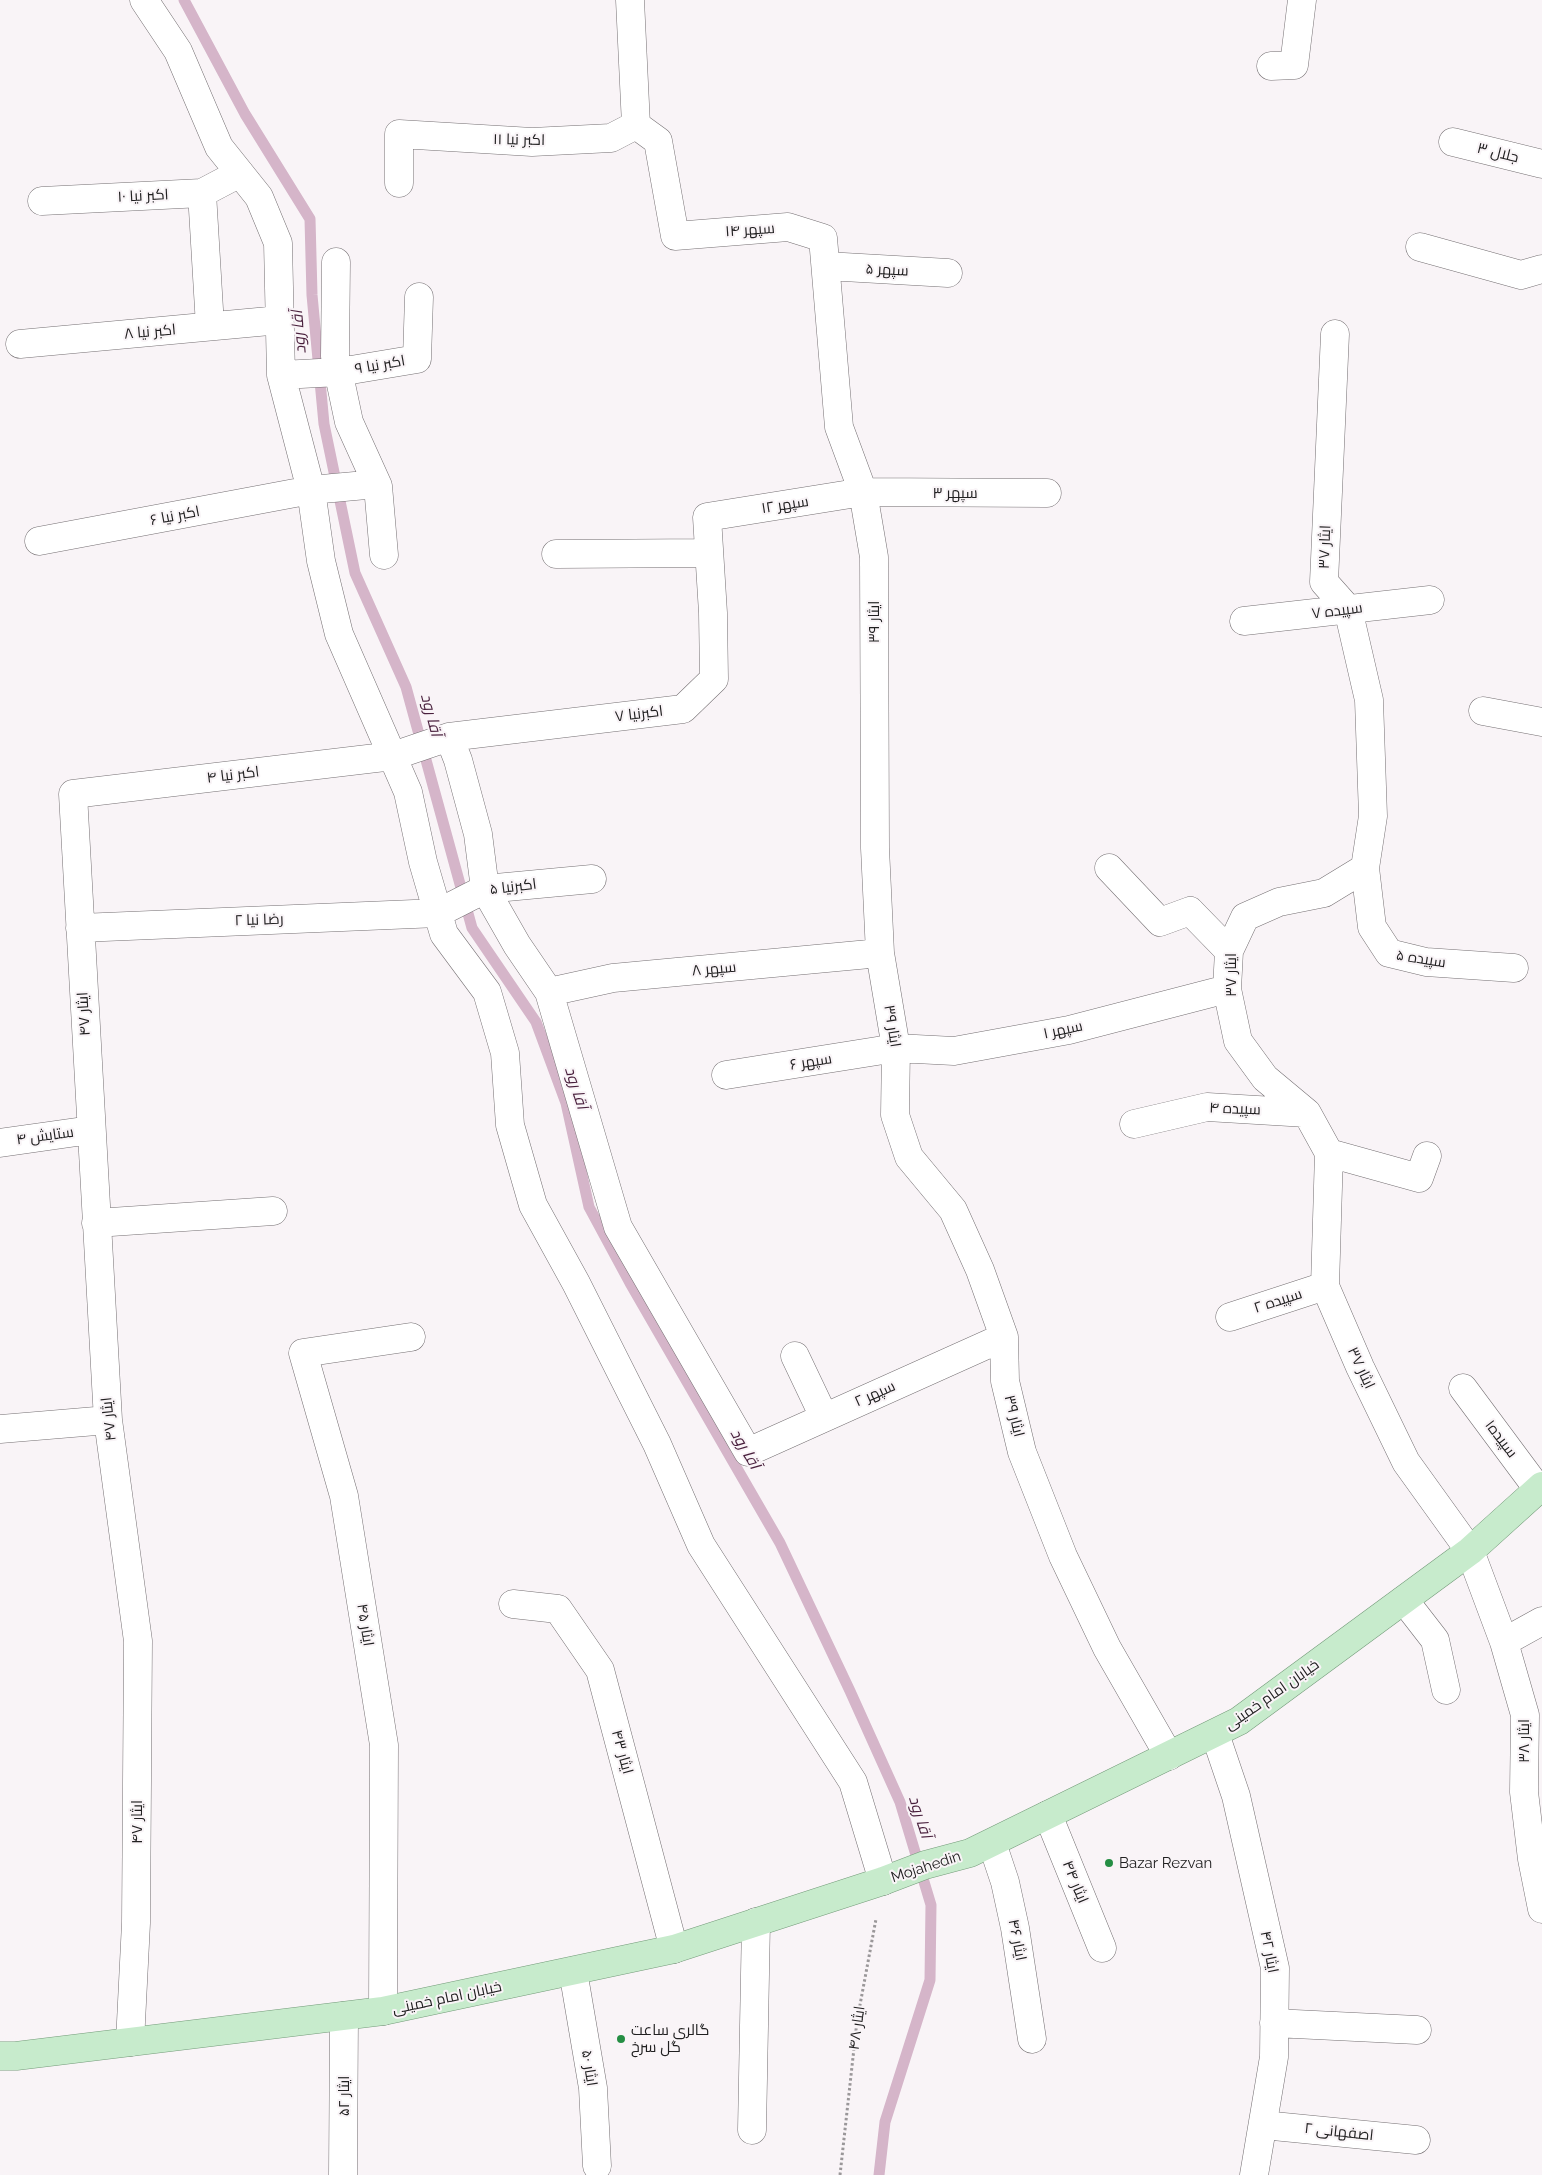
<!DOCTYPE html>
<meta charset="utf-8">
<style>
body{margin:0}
canvas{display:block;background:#f9f4f7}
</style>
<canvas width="1542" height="2175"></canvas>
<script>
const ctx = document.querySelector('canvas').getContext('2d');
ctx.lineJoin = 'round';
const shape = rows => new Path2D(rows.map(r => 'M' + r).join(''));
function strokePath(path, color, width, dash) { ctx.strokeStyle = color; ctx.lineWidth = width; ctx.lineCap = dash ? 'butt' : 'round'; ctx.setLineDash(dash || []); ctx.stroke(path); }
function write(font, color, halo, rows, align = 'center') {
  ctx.font = font + ' Raleway,Cairo,sans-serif'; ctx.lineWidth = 4; ctx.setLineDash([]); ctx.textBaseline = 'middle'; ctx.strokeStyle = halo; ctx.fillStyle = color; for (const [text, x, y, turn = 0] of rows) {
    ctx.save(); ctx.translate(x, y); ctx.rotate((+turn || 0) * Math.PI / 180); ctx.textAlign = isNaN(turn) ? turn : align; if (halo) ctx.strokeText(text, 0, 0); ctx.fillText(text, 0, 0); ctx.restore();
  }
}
strokePath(shape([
 [184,0,245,114,310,219,312,295,324,424,355,573,406,687,472,928,536,1022,566,1103,589,1207,630,1283,780,1543,850,1691,900,1802,931,1905,930,1980,885,2122,879,2175]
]), '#d5b5c9', 11);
const minor = shape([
 [144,0,178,51,219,147,259,197,278,243,281,375,311,490,321,561,339,634,408,792,423,862,444,934,487,992,505,1053,510,1125,533,1205,576,1283,657,1444,701,1545,853,1782,883,1881],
 [630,0,636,125,658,141,675,236,788,227,823,238,839,427,863,492,874,557,875,848,880,953,896,1048,895,1115,909,1157,953,1210,980,1270,1004,1337,1005,1381,1022,1452,1063,1556,1107,1648,1169,1756],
 [1271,66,1294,65,1302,0],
 [1453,142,1542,164],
 [399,183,399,134,532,142,611,138,636,125],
 [202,193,210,326],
 [42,201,202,193,240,173],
 [1420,247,1521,275,1542,269],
 [336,262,335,356,349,422,378,486,384,555],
 [826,266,948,273],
 [1335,334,1324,582,1348,609,1369,700,1373,816,1365,868,1324,893,1279,902,1245,917,1229,951,1227,989,1238,1041,1265,1078,1307,1113,1329,1153,1325,1286,1360,1367,1406,1462,1470,1551,1504,1642,1525,1715,1524,1792,1532,1859,1542,1909],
 [20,344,280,320],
 [281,375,339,372,417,359,419,297],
 [39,541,311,490,377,484],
 [556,554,709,553],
 [1244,621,1430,600],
 [1483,711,1542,722],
 [449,737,458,760,478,834,485,889,517,945,549,992,618,1227,748,1452,1004,1337],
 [1109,868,1160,922,1190,911,1229,951],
 [1365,868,1372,927,1389,953,1426,962,1514,968],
 [80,928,438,913,485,889,592,879],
 [549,992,613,978,880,953],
 [726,1075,896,1048,954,1051,1069,1030,1227,989],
 [1134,1124,1207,1107,1307,1113],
 [0,1143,91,1130],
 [1329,1153,1419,1178,1427,1156],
 [96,1223,273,1211],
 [1230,1317,1325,1286],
 [795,1356,824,1417],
 [1463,1388,1538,1489],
 [0,1429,108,1420],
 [1404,1600,1435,1640,1446,1690],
 [513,1604,558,1609,600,1670,674,1949],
 [1504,1642,1542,1621],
 [1215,1734,1236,1796,1275,1968,1274,2057,1254,2175],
 [1048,1815,1102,1948],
 [992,1843,1005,1882,1015,1928,1032,2039],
 [573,1971,593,2088,597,2166],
 [383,2011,384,1745,344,1496,303,1353,411,1337],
 [1274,2023,1417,2030],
 [130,2042,136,1923,138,1641,108,1420,73,794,393,756,449,737,683,709,714,679,713,613,707,517,863,492,1047,493],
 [1263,2125,1416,2140],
 [752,2130,756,1922],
 [343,2175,344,2016]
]);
const primary = shape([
 [0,2056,16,2056,383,2011,674,1949,883,1881,925,1865,970,1853,1239,1721,1470,1551,1542,1486]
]);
strokePath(minor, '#757073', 29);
strokePath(primary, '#749b7a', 29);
strokePath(shape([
 [840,2175,857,2021,876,1919]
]), '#9a9799', 3, [2.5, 2.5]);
strokePath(minor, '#fff', 28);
strokePath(primary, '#c7ebcc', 28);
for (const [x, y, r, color] of [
 [1109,1863,5,"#258e44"],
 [621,2039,5,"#258e44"]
]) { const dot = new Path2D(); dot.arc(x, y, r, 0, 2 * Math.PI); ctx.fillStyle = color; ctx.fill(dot); strokePath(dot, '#f9f4f7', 2); }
write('15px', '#212021', '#f9f4f7', [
 ["اکبر نیا ۱۱",519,140,1],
 ["جلال ۳",1498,153,14],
 ["اکبر نیا ۱۰",143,196,-3],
 ["سپهر ۱۴",750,230,-4],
 ["سپهر ۵",887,270,3],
 ["اکبر نیا ۸",150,332,-5],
 ["اکبر نیا ۹",380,365,-10],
 ["سپهر ۳",955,493],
 ["سپهر ۱۲",785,505,-9],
 ["اکبر نیا ۶",175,516,-11],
 ["ایثار ۳۷",1325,547,-88],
 ["سپیده ۷",1337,611,-7],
 ["ایثار ۳۹",874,622,-90],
 ["اکبرنیا ۷",639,714,-7],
 ["اکبر نیا ۴",233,775,-7],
 ["اکبرنیا ۵",513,887,-7],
 ["رضا نیا ۲",259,920,-2],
 ["سپیده ۵",1421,959,9],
 ["سپهر ۸",714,969,-5],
 ["ایثار ۳۷",1231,975,-90],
 ["ایثار ۴۷",84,1014,-93],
 ["ایثار ۳۹",892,1026,81],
 ["سپهر ۱",1063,1030,-12],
 ["سپهر ۶",811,1062,-9],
 ["سپیده ۴",1235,1109,2],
 ["ستایش ۴",45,1136,-8],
 ["سپیده ۲",1278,1301,-18],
 ["ایثار ۳۷",1361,1368,65],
 ["سپهر ۲",875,1394,-24],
 ["ایثار ۳۹",1014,1416,76],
 ["ایثار ۴۷",109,1419,-96],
 ["سپیده۱",1501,1439,53],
 ["ایثار ۴۵",365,1625,81],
 ["خیابان امام خمینی",1272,1695,-35],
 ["ایثار ۳۸",1524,1741,-90],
 ["ایثار ۴۳",622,1752,75],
 ["ایثار ۴۷",137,1822,-90],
 ["Mojahedin",926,1867,-18],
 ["ایثار ۴۴",1075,1882,68],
 ["ایثار ۴۶",1017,1940,79],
 ["ایثار ۴۲",1269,1952,79],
 ["خیابان امام خمینی",447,1998,-12],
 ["ایثار ۴۸",857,2028,-82],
 ["ایثار ۵۰",589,2068,81],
 ["ایثار ۵۲",344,2096,-90],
 ["اصفهانی ۲",1339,2132,6]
]);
write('15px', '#212021', '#f9f4f7', [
 ["Bazar Rezvan",1119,1863],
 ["گالری ساعت",631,2030],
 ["گل سرخ",631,2047]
], 'left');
write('italic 16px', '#481f3c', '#f9f4f7', [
 ["آقا رود",299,332,-95],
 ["آقا رود",431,715,75],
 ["آقا رود",576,1088,72],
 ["آقا رود",745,1449,60],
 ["آقا رود",920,1817,72]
]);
</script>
